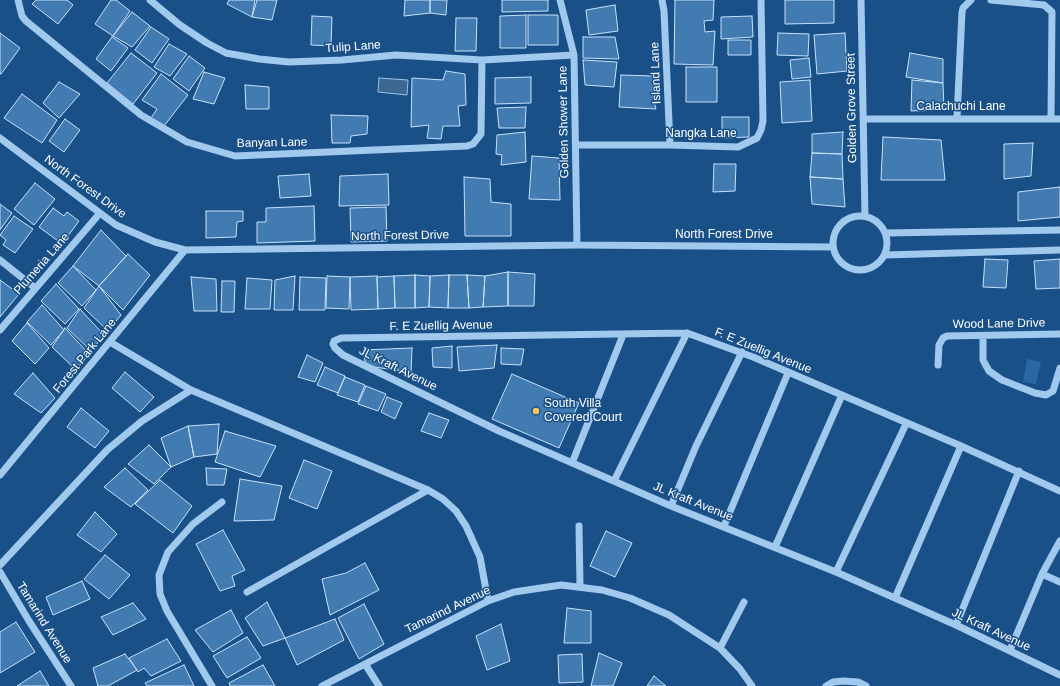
<!DOCTYPE html>
<style>
body{margin:0}
canvas{display:block;background:#195088}
</style>
<canvas width="1060" height="686"></canvas>
<script>
const ctx = document.querySelector('canvas').getContext('2d');
ctx.lineJoin = 'round';
function fill(path, color) { ctx.fillStyle = color; ctx.fill(path, 'evenodd'); }
const shape = rows => new Path2D(rows.map(r => 'M' + r).join(''));
function strokePath(path, color, width, dash) { ctx.strokeStyle = color; ctx.lineWidth = width; ctx.lineCap = dash ? 'butt' : 'round'; ctx.setLineDash(dash || []); ctx.stroke(path); }
function write(font, color, halo, rows, align = 'center') {
  ctx.font = font + ' Arial,sans-serif'; ctx.lineWidth = 3; ctx.setLineDash([]); ctx.textBaseline = 'middle'; ctx.strokeStyle = halo; ctx.fillStyle = color; for (const [text, x, y, turn = 0] of rows) {
    ctx.save(); ctx.translate(x, y); ctx.rotate((+turn || 0) * Math.PI / 180); ctx.textAlign = isNaN(turn) ? turn : align; if (halo) ctx.strokeText(text, 0, 0); ctx.fillText(text, 0, 0); ctx.restore();
  }
}
fill(shape([
 [1027,359,1041,362,1036,384,1023,382]
]), '#2968a5');
const water = shape([
 [379,78,408,80,407,95,378,92,379,78]
]);
fill(water, '#3f6891');
strokePath(water, '#94c4ef', 1);
const building = shape([
 [36,0,67,0,73,5,58,24,32,4,36,0],
 [111,0,116,0,130,11,113,36,95,24,111,0],
 [229,0,255,0,252,17,227,4,229,0],
 [257,0,277,0,272,20,252,17,257,0],
 [405,0,430,0,430,13,404,16,405,0],
 [430,0,447,0,446,15,430,13,430,0],
 [502,0,548,0,548,11,502,12,502,0],
 [675,0,714,0,713,20,704,21,705,32,715,31,713,65,674,64,675,0],
 [785,0,834,0,834,23,785,24,785,0],
 [615,5,618,31,589,35,586,10,615,5],
 [132,12,150,26,132,47,113,36,132,12],
 [526,15,526,48,500,48,500,16,526,15],
 [528,15,558,15,558,45,528,45,528,15],
 [312,16,332,17,331,46,311,45,312,16],
 [752,16,753,37,721,39,721,17,752,16],
 [456,18,477,18,476,51,455,51,456,18],
 [151,27,169,39,152,63,135,50,151,27],
 [0,33,20,48,1,74,0,74,0,33],
 [778,33,809,34,808,56,777,55,778,33],
 [845,33,847,71,817,74,814,35,845,33],
 [112,37,128,48,111,71,96,59,112,37],
 [583,37,615,37,619,59,583,58,583,37],
 [728,40,751,40,751,55,728,55,728,40],
 [169,44,187,54,170,76,154,67,169,44],
 [131,53,157,73,133,104,107,83,131,53],
 [910,53,943,59,943,83,906,77,910,53],
 [189,56,205,68,189,91,173,79,189,56],
 [809,58,811,77,792,79,790,60,809,58],
 [583,60,617,62,614,87,585,85,583,60],
 [686,67,717,67,717,102,686,102,686,67],
 [446,71,465,74,466,105,458,106,460,126,443,126,441,139,427,138,429,125,411,127,412,78,443,80,446,71],
 [204,72,225,78,214,104,193,99,204,72],
 [161,74,188,95,164,126,151,118,157,109,142,100,161,74],
 [621,75,653,76,652,94,656,109,619,107,621,75],
 [531,77,531,103,495,104,495,78,531,77],
 [810,80,812,121,782,123,780,82,810,80],
 [912,80,943,83,944,110,911,111,912,80],
 [59,82,80,94,59,118,43,103,59,82],
 [245,85,269,87,269,109,246,109,245,85],
 [22,94,57,120,42,143,4,118,22,94],
 [526,107,525,128,499,128,497,108,526,107],
 [331,115,368,116,367,134,351,136,350,143,332,143,331,115],
 [722,117,749,117,749,137,722,138,722,117],
 [65,119,80,130,64,152,49,141,65,119],
 [525,132,526,162,501,165,502,155,496,154,497,135,525,132],
 [843,132,842,154,812,153,812,134,843,132],
 [883,137,941,140,945,180,881,180,883,137],
 [1033,143,1031,176,1004,179,1004,144,1033,143],
 [812,153,842,154,843,179,810,177,812,153],
 [532,156,559,158,560,200,529,199,532,156],
 [714,164,736,164,735,191,713,192,714,164],
 [309,174,311,196,280,198,278,176,309,174],
 [388,174,389,205,339,206,340,176,388,174],
 [464,177,490,179,491,202,511,204,511,236,465,236,464,177],
 [810,177,843,179,845,207,812,204,810,177],
 [35,183,55,199,34,225,14,209,35,183],
 [1060,187,1060,217,1018,221,1018,192,1060,187],
 [0,204,12,213,0,230,0,204],
 [314,206,315,241,257,243,257,222,266,222,266,208,314,206],
 [386,207,387,241,351,242,350,208,386,207],
 [53,208,64,216,67,212,79,221,62,244,39,227,53,208],
 [206,211,243,211,243,221,237,222,236,237,206,238,206,211],
 [14,216,33,229,15,253,3,245,6,240,0,235,14,216],
 [101,230,126,256,99,286,73,266,101,230],
 [128,254,150,275,123,310,99,286,128,254],
 [985,259,1008,260,1006,288,983,287,985,259],
 [1060,259,1060,288,1036,289,1034,261,1060,259],
 [73,266,96,290,82,306,58,283,73,266],
 [508,272,535,274,534,306,508,306,508,272],
 [508,272,508,306,483,307,485,276,508,272],
 [415,275,430,276,429,307,415,308,415,275],
 [415,275,415,308,395,308,394,276,415,275],
 [449,275,467,275,469,308,448,308,449,275],
 [449,275,448,308,429,307,430,276,449,275],
 [467,275,485,276,483,307,469,308,467,275],
 [295,276,293,310,274,310,275,280,295,276],
 [327,276,350,277,349,309,326,308,327,276],
 [377,276,378,309,351,310,350,277,377,276],
 [394,276,395,308,378,309,377,277,394,276],
 [191,277,216,279,217,311,194,311,191,277],
 [300,277,326,278,325,310,299,310,300,277],
 [247,278,272,280,270,309,245,309,247,278],
 [0,280,19,294,0,317,0,280],
 [222,281,235,281,234,312,221,312,222,281],
 [56,284,79,309,65,324,41,301,56,284],
 [99,286,121,315,108,331,84,308,99,286],
 [42,305,64,330,51,345,27,322,42,305],
 [80,309,104,335,91,351,67,328,80,309],
 [27,323,49,348,35,364,12,341,27,323],
 [65,328,89,354,76,370,52,347,65,328],
 [497,345,494,368,459,371,457,347,497,345],
 [452,346,452,368,433,367,432,348,452,346],
 [412,348,411,372,366,366,363,350,412,348],
 [501,348,524,349,521,365,501,364,501,348],
 [307,355,323,363,315,382,298,377,307,355],
 [325,367,345,376,338,393,317,385,325,367],
 [125,372,154,397,140,412,112,388,125,372],
 [33,373,55,398,41,413,14,394,33,373],
 [512,374,579,403,559,448,492,419,512,374],
 [345,377,365,385,358,402,337,395,345,377],
 [366,386,386,394,378,411,358,404,366,386],
 [387,397,402,403,395,419,381,412,387,397],
 [81,408,109,431,95,448,67,427,81,408],
 [429,413,449,420,441,438,421,431,429,413],
 [219,424,217,454,194,457,188,426,219,424],
 [188,426,194,457,171,467,161,438,188,426],
 [225,431,276,446,260,477,215,462,225,431],
 [149,445,171,467,154,484,128,464,149,445],
 [304,460,332,471,317,509,289,498,304,460],
 [125,468,148,490,131,507,104,487,125,468],
 [206,468,227,469,224,485,207,485,206,468],
 [240,479,282,486,274,520,234,521,240,479],
 [160,480,192,506,173,533,135,504,160,480],
 [95,512,117,534,101,552,77,535,95,512],
 [223,530,245,570,232,576,235,586,220,591,196,544,223,530],
 [606,531,632,543,615,577,590,566,606,531],
 [105,555,130,575,109,599,84,579,105,555],
 [365,563,379,590,330,615,322,579,346,573,365,563],
 [82,581,90,599,53,615,46,597,82,581],
 [267,602,285,638,263,646,245,618,267,602],
 [133,603,146,619,113,635,101,617,133,603],
 [364,604,384,644,359,659,338,618,364,604],
 [567,608,591,611,591,643,564,643,567,608],
 [231,610,243,633,213,652,195,630,231,610],
 [335,619,344,640,297,665,285,638,335,619],
 [16,622,35,652,0,673,0,632,16,622],
 [501,624,510,661,487,670,476,636,501,624],
 [247,637,261,658,227,678,213,656,247,637],
 [167,639,181,661,151,676,144,668,138,672,129,658,167,639],
 [599,653,622,663,613,686,591,686,599,653],
 [125,654,137,670,108,686,98,686,93,668,125,654],
 [582,654,583,682,559,683,558,655,582,654],
 [184,665,194,686,147,686,145,683,184,665],
 [263,665,275,686,230,686,229,683,263,665],
 [40,671,49,686,17,686,40,671],
 [654,676,666,686,647,686,654,676]
]);
fill(building, '#427ab2');
strokePath(building, '#c7e1f9', 1);
strokePath(shape([
 [18,0,22,16,26,21,141,115,187,142,235,156,467,146,473,144,481,134,482,60],
 [150,0,180,25,207,43,226,53,259,59,289,62,342,60,396,55,482,60,574,55],
 [560,0,574,55,577,245],
 [662,0,664,11,670,145],
 [861,0,865,216],
 [991,0,1044,5,1052,12,1051,118],
 [957,118,962,12,963,8,971,0],
 [863,119,1060,119],
 [0,138,116,225,155,242,185,250,577,245,833,247],
 [576,145,670,145,738,147,757,138,761,130,763,121,761,0],
 '833 243a27 27 0 1 1 54 0a27 27 0 1 1-54 0Z',
 [886,233,1060,230],
 [885,255,1060,250],
 [0,260,35,288],
 [0,330,100,213],
 [983,336,983,360,989,371,1002,380,1035,393,1046,395,1053,391,1060,368],
 [110,342,191,390,428,490,443,499,456,511,466,526,480,557,488,601],
 [938,365,939,345,943,338,947,336,1060,334],
 [572,463,623,335],
 [0,475,185,250],
 [614,481,687,333],
 [1060,491,961,446,753,357,687,333,341,338,334,341,333,344,335,348,343,355,499,431,671,506,836,572,956,625,1060,675],
 [671,506,696,446,742,352],
 [579,526,580,586],
 [724,526,788,373],
 [775,547,842,395],
 [0,565,107,450,142,421,191,390],
 [0,572,29,621,71,686],
 [836,572,906,424],
 [1042,574,1060,582],
 [247,592,428,490],
 [895,598,961,446],
 [956,625,1019,471],
 [720,648,744,602],
 [1010,650,1042,574,1060,541],
 [365,664,379,686],
 [212,686,167,611,160,594,159,575,168,552,193,524,222,502],
 [322,686,488,601,514,592,561,585,602,590,630,598,669,615,720,648,740,669,752,686],
 [826,686,833,682,843,681,858,682,866,686]
]), '#a1c8ed', 7);
for (const [x, y, r, color] of [
 [536,411,4,"#ffc75d"]
]) { const dot = new Path2D(); dot.arc(x, y, r, 0, 2 * Math.PI); ctx.fillStyle = color; ctx.fill(dot); strokePath(dot, '#195088', 1.5); }
write('12px', '#fff', '#195088', [
 ["Tulip Lane",353,47,-4],
 ["Island Lane",656,73,-92],
 ["Calachuchi Lane",961,107],
 ["Golden Grove Street",852,108,-91],
 ["Golden Shower Lane",564,122,-91],
 ["Nangka Lane",701,134],
 ["Banyan Lane",272,143,-1],
 ["North Forest Drive",85,187,36],
 ["North Forest Drive",724,235],
 ["North Forest Drive",400,236,-1],
 ["Plumeria Lane",42,264,-49],
 ["Wood Lane Drive",999,324,-1],
 ["F. E Zuellig Avenue",441,326,-1],
 ["F. E Zuellig Avenue",763,351,22],
 ["Forest Park Lane",85,356,-51],
 ["JL Kraft Avenue",398,369,26],
 ["JL Kraft Avenue",693,502,22],
 ["Tamarind Avenue",448,610,-26],
 ["Tamarind Avenue",44,623,58],
 ["JL Kraft Avenue",991,630,25]
]);
write('12px', '#fff', '#195088', [
 ["South Villa",544,404],
 ["Covered Court",544,418]
], 'left');
</script>
